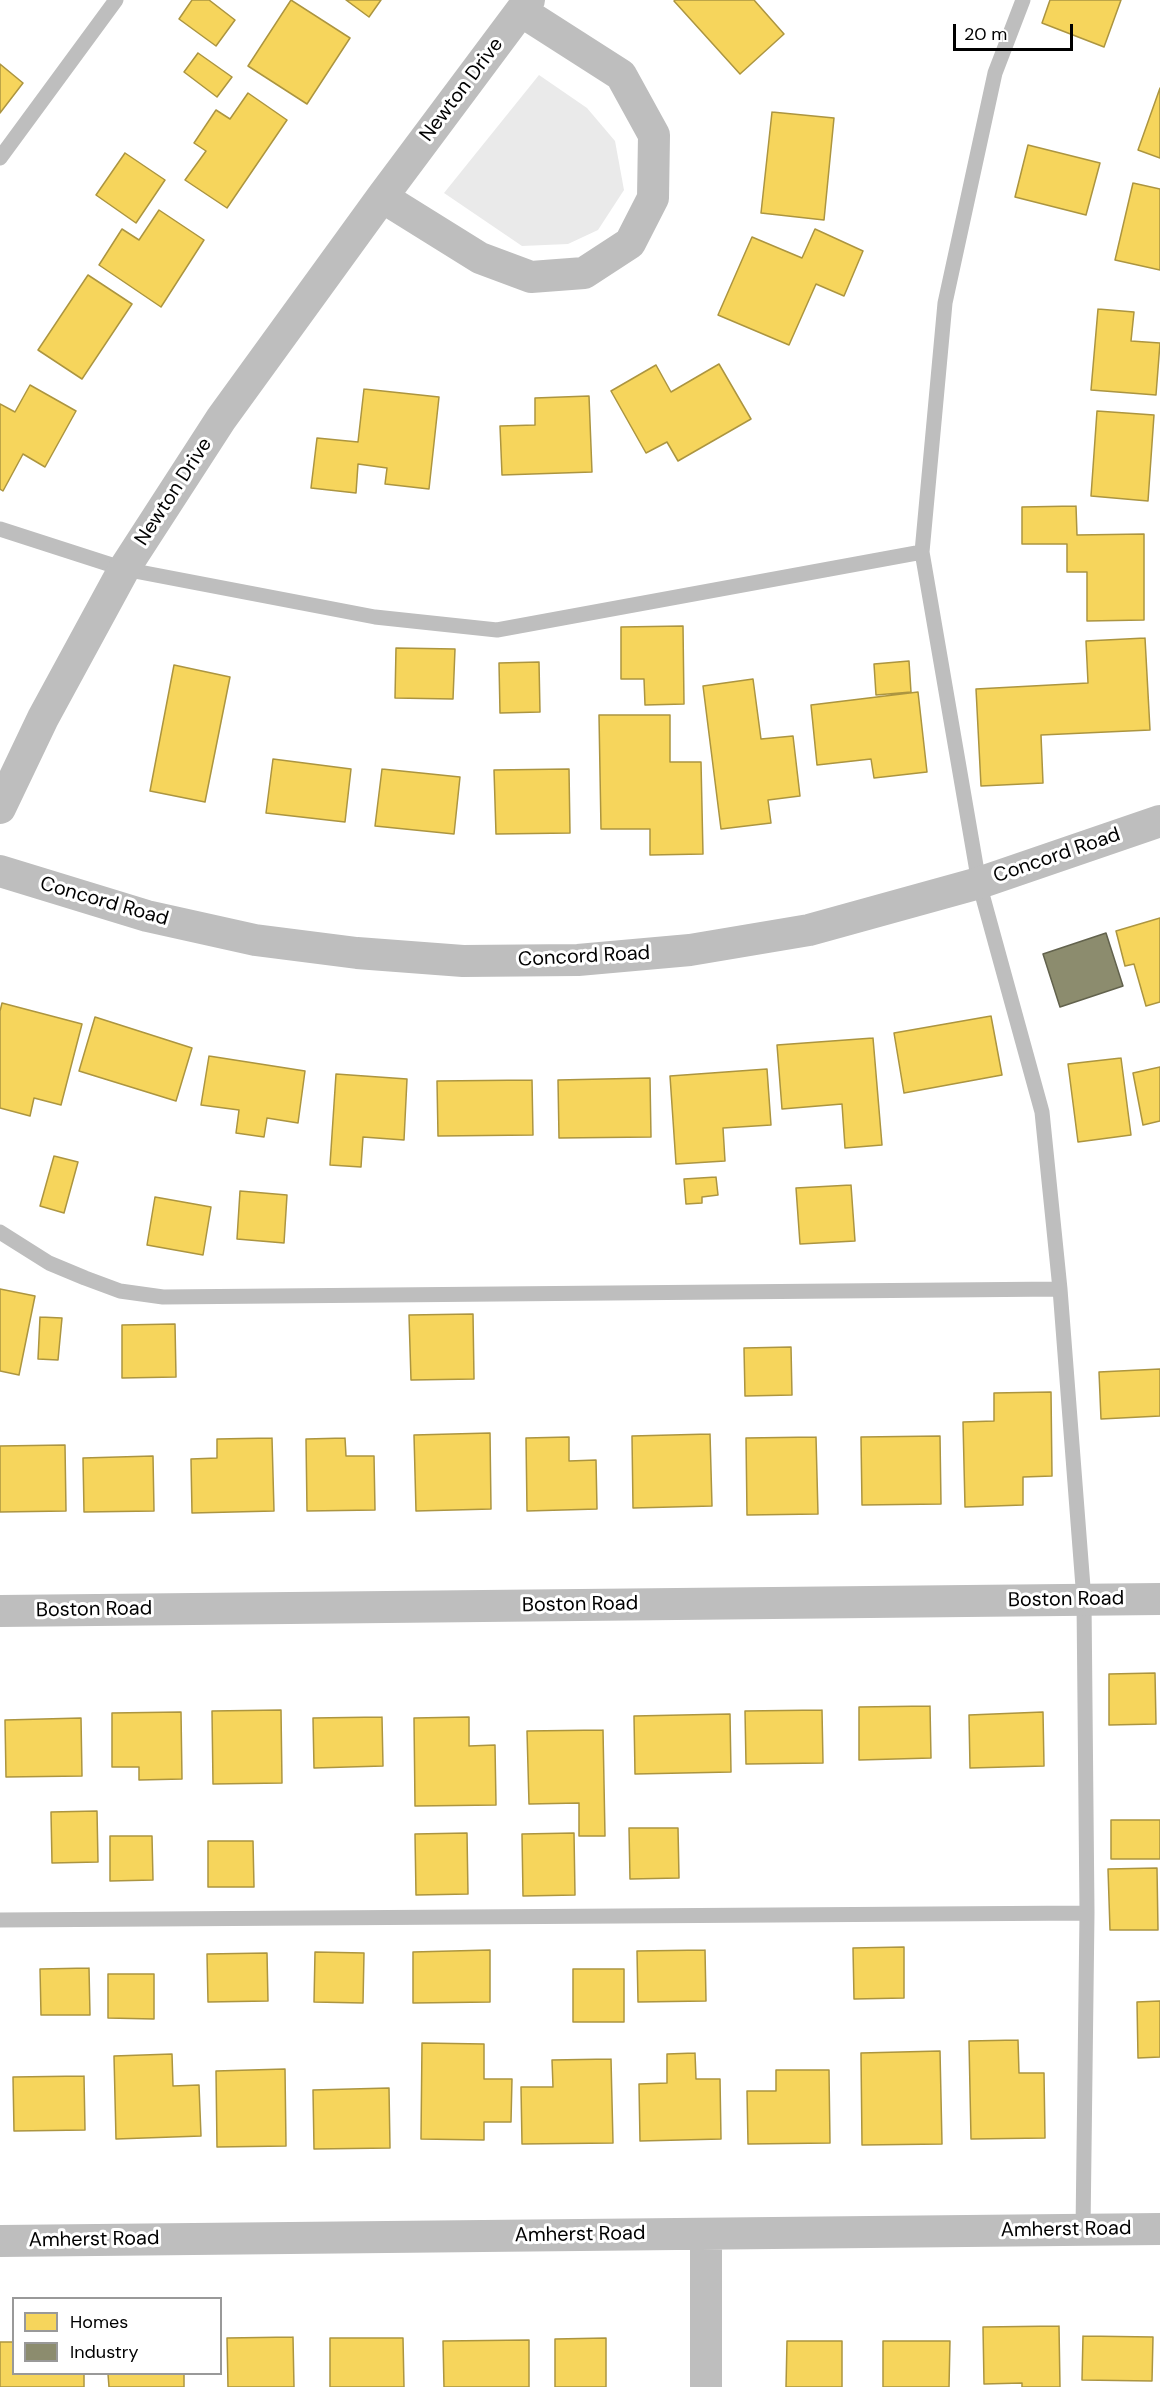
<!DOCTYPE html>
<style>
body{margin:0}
#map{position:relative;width:1160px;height:2387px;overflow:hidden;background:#fff;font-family:"DM Sans",sans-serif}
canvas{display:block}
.legend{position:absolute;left:12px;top:2297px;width:210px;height:78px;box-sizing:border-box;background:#fff;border:2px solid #999;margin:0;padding:8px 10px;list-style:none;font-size:18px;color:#000}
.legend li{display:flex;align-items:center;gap:12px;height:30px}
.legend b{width:30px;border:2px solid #999}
.scale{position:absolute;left:953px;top:24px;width:120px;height:27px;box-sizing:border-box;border:3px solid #000;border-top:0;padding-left:8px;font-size:18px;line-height:21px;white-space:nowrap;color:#000;-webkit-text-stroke:4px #fff;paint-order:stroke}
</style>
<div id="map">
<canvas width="1160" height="2387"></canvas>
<ul class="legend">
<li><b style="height:16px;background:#f6d55c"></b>Homes</li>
<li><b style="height:16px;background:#8c8c6e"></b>Industry</li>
</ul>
<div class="scale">20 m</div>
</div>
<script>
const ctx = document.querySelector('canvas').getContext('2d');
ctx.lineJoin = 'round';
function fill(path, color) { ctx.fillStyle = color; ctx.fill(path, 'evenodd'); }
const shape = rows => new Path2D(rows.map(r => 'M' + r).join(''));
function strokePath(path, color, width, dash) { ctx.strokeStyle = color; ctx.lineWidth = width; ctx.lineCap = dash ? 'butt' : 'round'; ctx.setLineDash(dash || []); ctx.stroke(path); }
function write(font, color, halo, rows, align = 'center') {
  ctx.font = font + ' "DM Sans",sans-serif'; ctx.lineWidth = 6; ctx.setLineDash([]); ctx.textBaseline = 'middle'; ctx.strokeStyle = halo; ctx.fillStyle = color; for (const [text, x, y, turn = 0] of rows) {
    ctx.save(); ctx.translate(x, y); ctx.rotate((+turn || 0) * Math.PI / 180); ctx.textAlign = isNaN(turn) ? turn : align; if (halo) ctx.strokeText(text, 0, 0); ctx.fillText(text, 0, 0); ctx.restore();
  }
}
fill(shape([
 [539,75,587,108,615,141,624,190,598,230,568,244,522,246,444,193]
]), '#eaeaea');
const homes = shape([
 [192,0,209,0,235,20,216,46,179,19,192,0],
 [291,0,350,38,307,104,248,66,291,0],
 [346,0,381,0,369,17,346,0],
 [675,0,754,0,784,34,740,74,674,1,675,0],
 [1050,0,1121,0,1104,47,1042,23,1050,0],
 [198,53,232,77,217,97,184,72,198,53],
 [0,64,23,83,0,113,0,64],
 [1160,88,1160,158,1138,150,1160,88],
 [248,93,287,120,227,208,185,180,206,151,194,143,216,110,230,119,248,93],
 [772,112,834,118,824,220,761,213,772,112],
 [1028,145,1100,163,1086,215,1015,197,1028,145],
 [125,153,165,180,136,223,96,195,125,153],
 [1133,183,1160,189,1160,270,1115,260,1133,183],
 [159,210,204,240,161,307,99,265,122,229,139,240,159,210],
 [815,229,863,251,844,296,816,284,789,345,718,315,752,237,802,258,815,229],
 [88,275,132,304,82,379,38,350,88,275],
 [1098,309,1134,312,1131,341,1160,343,1156,395,1091,390,1098,309],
 [719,364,751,419,678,461,667,442,646,453,611,391,656,365,671,392,719,364],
 [30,385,76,411,45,467,23,454,3,491,0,489,0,404,15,412,30,385],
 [364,389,439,397,429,489,385,484,387,468,358,464,356,493,311,488,317,438,358,442,364,389],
 [589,396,592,472,502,475,500,426,535,425,535,398,589,396],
 [1097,411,1154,415,1148,501,1091,496,1097,411],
 [1076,506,1077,535,1144,534,1144,620,1087,621,1087,572,1067,572,1067,544,1022,544,1022,507,1076,506],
 [683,626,684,704,645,705,644,679,621,679,621,627,683,626],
 [1145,638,1150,730,1041,735,1043,783,981,786,976,689,1088,683,1086,641,1145,638],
 [396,648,455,649,453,699,395,698,396,648],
 [909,661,911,692,876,695,874,664,909,661],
 [539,662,540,712,500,713,499,663,539,662],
 [174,665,230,677,205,802,150,791,174,665],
 [753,679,761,739,793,736,800,796,768,800,771,823,721,829,703,686,753,679],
 [918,692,927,772,874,778,871,759,817,765,811,705,918,692],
 [599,715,670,715,670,762,701,762,703,854,650,855,650,829,601,829,599,715],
 [273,759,351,769,345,822,266,813,273,759],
 [382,769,460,777,454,834,375,826,382,769],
 [569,769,570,833,496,834,494,770,569,769],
 [1160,918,1160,1002,1146,1006,1134,964,1125,966,1116,931,1160,918],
 [2,1003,82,1024,61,1105,34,1098,30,1116,0,1108,0,1011,2,1003],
 [991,1016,1002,1075,904,1093,894,1033,991,1016],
 [95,1017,192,1048,176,1101,79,1071,95,1017],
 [873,1038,882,1145,845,1148,842,1104,782,1109,777,1045,873,1038],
 [209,1056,305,1071,298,1123,267,1118,264,1137,236,1133,239,1110,201,1105,209,1056],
 [1121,1058,1131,1135,1078,1142,1068,1064,1121,1058],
 [1160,1067,1160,1121,1143,1125,1133,1073,1160,1067],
 [767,1069,771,1125,723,1128,725,1161,676,1164,670,1076,767,1069],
 [336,1074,407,1079,404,1140,363,1137,361,1167,330,1165,336,1074],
 [650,1078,651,1137,559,1138,558,1080,650,1078],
 [532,1080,533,1135,438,1136,437,1081,532,1080],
 [54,1156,78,1162,64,1213,40,1206,54,1156],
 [716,1177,718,1195,702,1197,702,1203,686,1204,684,1179,716,1177],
 [851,1185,855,1241,800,1244,796,1188,851,1185],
 [240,1191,287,1195,284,1243,237,1239,240,1191],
 [155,1197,211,1207,203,1255,147,1245,155,1197],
 [0,1289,35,1296,19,1375,0,1371,0,1289],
 [473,1314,474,1379,411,1380,409,1315,473,1314],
 [40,1317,62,1318,58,1360,38,1359,40,1317],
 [175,1324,176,1377,122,1378,122,1325,175,1324],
 [791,1347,792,1395,745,1396,744,1348,791,1347],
 [1160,1369,1160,1416,1101,1419,1099,1372,1160,1369],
 [1051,1392,1052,1476,1023,1477,1023,1505,965,1507,963,1422,994,1421,994,1393,1051,1392],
 [490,1433,491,1509,416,1511,414,1435,490,1433],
 [710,1434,712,1506,633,1508,632,1436,710,1434],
 [940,1436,941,1504,862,1505,861,1437,940,1436],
 [569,1437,569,1461,596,1460,597,1509,527,1511,526,1438,569,1437],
 [816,1437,818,1514,747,1515,746,1438,816,1437],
 [272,1438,274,1511,192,1513,191,1459,217,1458,217,1439,272,1438],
 [345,1438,346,1456,374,1456,375,1510,307,1511,306,1439,345,1438],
 [65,1445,66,1511,0,1512,0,1446,65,1445],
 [153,1456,154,1511,84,1512,83,1458,153,1456],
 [1155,1673,1156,1724,1109,1725,1109,1674,1155,1673],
 [930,1706,931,1758,859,1760,859,1707,930,1706],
 [281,1710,282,1783,213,1784,212,1711,281,1710],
 [822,1710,823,1763,746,1764,745,1711,822,1710],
 [181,1712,182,1779,139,1780,139,1767,112,1767,112,1713,181,1712],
 [1043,1712,1044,1766,970,1768,969,1715,1043,1712],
 [730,1714,731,1772,635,1774,634,1716,730,1714],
 [382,1717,383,1766,314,1768,313,1718,382,1717],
 [469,1717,469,1746,495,1745,496,1805,415,1806,414,1718,469,1717],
 [81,1718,82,1776,6,1777,5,1720,81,1718],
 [603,1730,605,1836,579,1836,579,1803,529,1804,527,1731,603,1730],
 [97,1811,98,1862,52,1863,51,1812,97,1811],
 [1111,1820,1160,1820,1160,1859,1111,1859,1111,1820],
 [629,1828,678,1828,679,1878,630,1879,629,1828],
 [467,1833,468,1894,416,1895,415,1834,467,1833],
 [574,1833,575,1895,523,1896,522,1834,574,1833],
 [110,1836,152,1836,153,1880,110,1881,110,1836],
 [208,1841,253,1841,254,1887,208,1887,208,1841],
 [1157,1868,1158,1930,1110,1930,1108,1869,1157,1868],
 [904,1947,904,1998,854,1999,853,1948,904,1947],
 [490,1950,490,2002,413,2003,413,1952,490,1950],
 [705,1950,706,2001,638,2002,637,1951,705,1950],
 [315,1952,364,1953,363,2003,314,2002,315,1952],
 [267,1953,268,2001,208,2002,207,1954,267,1953],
 [89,1968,90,2015,41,2015,40,1969,89,1968],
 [573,1969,624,1969,624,2022,573,2022,573,1969],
 [108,1974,154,1974,154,2019,108,2018,108,1974],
 [1160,2001,1160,2057,1138,2058,1137,2002,1160,2001],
 [1018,2040,1019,2073,1044,2073,1045,2138,971,2139,969,2041,1018,2040],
 [422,2043,484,2044,484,2079,512,2079,511,2122,484,2122,484,2140,421,2139,422,2043],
 [940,2051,942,2144,862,2145,861,2053,940,2051],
 [695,2053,696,2079,720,2079,721,2139,640,2141,639,2084,667,2083,667,2054,695,2053],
 [172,2054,173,2086,199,2085,201,2136,116,2139,114,2056,172,2054],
 [611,2059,613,2143,522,2144,521,2087,553,2087,552,2060,611,2059],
 [285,2069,286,2146,217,2147,216,2071,285,2069],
 [776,2070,829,2070,830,2143,748,2144,747,2091,776,2091,776,2070],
 [84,2076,85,2130,14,2131,13,2077,84,2076],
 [389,2088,390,2148,314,2149,313,2090,389,2088],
 [1059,2326,1060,2387,1022,2387,1022,2383,984,2384,983,2327,1059,2326],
 [1083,2336,1153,2337,1152,2381,1082,2380,1083,2336],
 [293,2337,294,2387,228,2387,227,2338,293,2337],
 [330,2338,403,2338,404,2387,330,2387,330,2338],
 [606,2338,606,2387,555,2387,555,2339,606,2338],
 [529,2340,529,2387,444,2387,443,2341,529,2340],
 [787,2341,842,2341,842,2387,786,2387,787,2341],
 [883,2341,950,2341,949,2387,883,2387,883,2341],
 [0,2342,14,2342,14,2374,84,2374,84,2387,0,2387,0,2342],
 [108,2374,184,2374,184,2387,109,2387,108,2374]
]);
fill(homes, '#f6d55c');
strokePath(homes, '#ac9540', 1.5);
const industry = shape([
 [1106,933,1123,986,1060,1007,1043,954,1106,933]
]);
fill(industry, '#8c8c6e');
strokePath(industry, '#62624d', 1.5);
strokePath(shape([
 [1023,0,995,73,945,303,922,552,979,883,1042,1112,1060,1289,1084,1600,1087,1913,1083,2230],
 [0,158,116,0],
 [0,529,124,569,375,617,497,630,922,552],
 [0,1232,49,1263,85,1278,120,1291,163,1297,1060,1289],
 [0,1920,1087,1913]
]), '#bebebe', 15);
strokePath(shape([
 [382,197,480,258,531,277,584,273,630,243,653,198,654,135,621,75,521,11],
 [0,808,43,718,124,569,221,419,382,197,529,0],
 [0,871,147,916,255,940,357,953,463,961,578,960,690,950,809,930,979,883,1160,821],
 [0,1611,1160,1599],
 [706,2234,706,2387],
 [0,2241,1160,2229]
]), '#bebebe', 32);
write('20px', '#000', '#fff', [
 ["Newton Drive",462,90,-53],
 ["Newton Drive",174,492,-57],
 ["Concord Road",1057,856,-19],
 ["Concord Road",104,902,16],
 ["Concord Road",584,957,-3],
 ["Boston Road",1066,1600,-1],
 ["Boston Road",580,1605,-1],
 ["Boston Road",94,1610,-1],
 ["Amherst Road",1066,2230,-1],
 ["Amherst Road",580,2235,-1],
 ["Amherst Road",94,2240,-1]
]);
</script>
